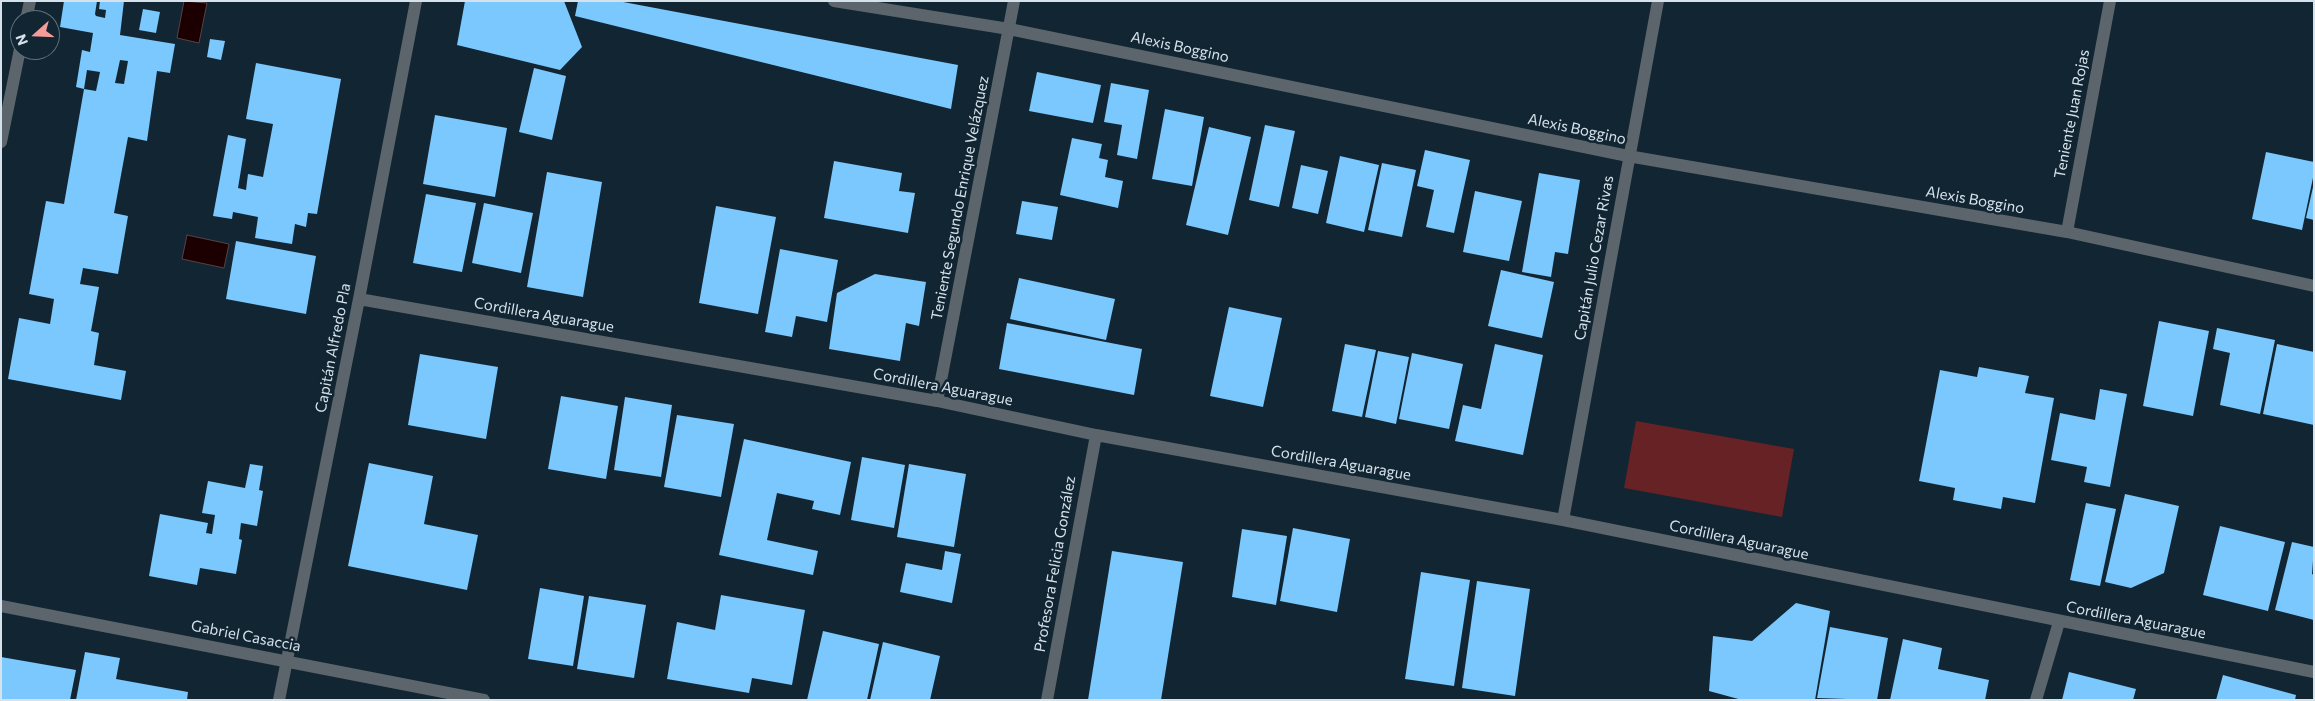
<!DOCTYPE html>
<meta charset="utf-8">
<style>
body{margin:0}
#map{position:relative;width:2315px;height:701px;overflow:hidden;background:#122532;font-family:Commissioner,sans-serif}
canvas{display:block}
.frame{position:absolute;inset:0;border:2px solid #d6e2eb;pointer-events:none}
.north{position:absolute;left:10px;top:10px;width:50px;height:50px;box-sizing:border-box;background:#122532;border:1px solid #60717c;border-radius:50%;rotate:250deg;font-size:14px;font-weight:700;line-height:20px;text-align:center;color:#d6e2eb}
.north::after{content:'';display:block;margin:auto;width:18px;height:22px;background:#f59b98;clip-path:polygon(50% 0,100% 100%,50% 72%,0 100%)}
</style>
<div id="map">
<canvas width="2315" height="701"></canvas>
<div class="frame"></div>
<div class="north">N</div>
</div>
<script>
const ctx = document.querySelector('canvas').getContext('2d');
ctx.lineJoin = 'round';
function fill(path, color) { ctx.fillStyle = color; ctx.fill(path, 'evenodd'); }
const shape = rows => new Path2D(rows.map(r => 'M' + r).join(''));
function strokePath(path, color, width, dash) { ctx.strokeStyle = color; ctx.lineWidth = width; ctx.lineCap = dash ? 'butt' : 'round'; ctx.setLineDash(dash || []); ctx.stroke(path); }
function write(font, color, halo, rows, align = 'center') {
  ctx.font = font + ' Commissioner,sans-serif'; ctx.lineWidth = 5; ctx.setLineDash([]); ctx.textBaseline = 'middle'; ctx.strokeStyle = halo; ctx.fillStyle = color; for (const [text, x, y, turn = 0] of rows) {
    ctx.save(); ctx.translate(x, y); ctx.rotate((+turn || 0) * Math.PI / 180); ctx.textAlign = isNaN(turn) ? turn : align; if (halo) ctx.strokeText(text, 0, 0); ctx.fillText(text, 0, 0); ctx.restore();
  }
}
fill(shape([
 [1636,421,1794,449,1782,517,1624,488]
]), '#662224');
const water = shape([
 [184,1,207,3,199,43,177,38,184,1],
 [187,235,229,244,224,268,182,259,187,235]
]);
fill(water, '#1c0001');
strokePath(water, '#544447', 1);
fill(shape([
 [64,1,97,1,95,14,96,16,105,18,106,10,99,9,100,1,124,1,120,35,175,44,170,73,157,71,147,141,128,137,114,213,128,216,118,274,83,268,80,284,99,287,91,331,99,333,94,365,126,371,121,400,8,379,19,318,50,324,54,299,29,294,46,201,64,204,84,89,96,91,100,72,87,70,84,89,76,87,82,50,90,52,93,33,60,27],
 [120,60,128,61,124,84,115,83],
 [465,1,564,1,582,47,560,70,457,45],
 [578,1,618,1,958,65,951,109,575,16],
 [143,9,160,12,156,33,139,30],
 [210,39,225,41,221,60,207,57],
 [256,63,341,79,317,214,308,213,306,227,295,224,292,244,255,238,258,217,233,212,232,219,213,216,228,135,246,139,238,188,246,190,248,174,263,177,273,124,246,119],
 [534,68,566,76,552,140,519,132],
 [1037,72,1101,85,1093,123,1029,111],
 [1111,83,1149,90,1137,159,1117,155,1122,125,1104,122],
 [1165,109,1204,117,1192,186,1152,179],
 [435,115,507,128,495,197,423,184],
 [1265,125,1295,131,1279,207,1249,200],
 [1209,127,1251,137,1228,235,1186,225],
 [1072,138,1102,144,1099,158,1108,160,1105,177,1123,181,1118,208,1060,195],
 [1425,150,1470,160,1454,233,1426,227,1434,190,1417,186],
 [2266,152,2314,162,2314,173,2302,230,2252,219],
 [1340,156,1379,165,1364,232,1326,223],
 [834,161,902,173,899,191,915,193,908,233,824,218],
 [1382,163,1416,170,1402,237,1368,230],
 [1301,165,1328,171,1318,214,1292,208],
 [547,172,602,182,583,297,527,287],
 [1539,173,1580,180,1568,254,1555,252,1551,277,1522,272],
 [2313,187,2314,187,2314,220,2306,218],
 [1475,191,1522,201,1509,261,1463,252],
 [426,194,476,203,462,272,413,263],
 [1022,201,1058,207,1052,240,1016,234],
 [484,203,533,213,521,273,472,263],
 [716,206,776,217,758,314,699,303],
 [236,241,316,256,306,314,226,299],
 [780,249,838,260,827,322,796,316,792,337,765,332],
 [1501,270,1554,282,1542,338,1488,326],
 [875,274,926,282,919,326,906,323,900,361,829,349,837,293],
 [1019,278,1115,299,1106,340,1010,319],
 [1229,307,1282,318,1263,407,1210,396],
 [2159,321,2209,331,2193,416,2143,406],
 [1007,323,1142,349,1134,395,999,369],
 [2217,328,2275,340,2260,414,2220,405,2230,353,2213,349],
 [1345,344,1376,350,1362,417,1332,411],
 [1495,344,1543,355,1523,455,1455,441,1463,405,1481,409],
 [2277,344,2314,352,2314,425,2263,414],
 [1378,351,1409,357,1396,424,1365,417],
 [1412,353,1463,364,1449,429,1399,419],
 [420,354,498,367,486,439,408,425],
 [1979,367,2029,376,2025,393,2054,398,2035,503,2003,497,2001,509,1953,500,1955,488,1919,481,1940,370,1977,377],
 [2100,389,2127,394,2110,487,2084,482,2087,467,2051,460,2060,413,2095,420],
 [561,396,618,406,606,479,548,469],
 [625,397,672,405,661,477,614,470],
 [677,415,734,424,721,497,664,487],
 [744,439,851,462,840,515,812,509,814,501,777,493,767,540,818,551,813,575,719,555],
 [862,457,905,465,894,528,851,520],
 [369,463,433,476,424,524,478,535,467,590,348,566],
 [250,464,263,466,259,490,263,491,257,526,241,523,239,539,242,540,236,574,200,568,197,585,149,576,160,514,208,523,206,533,212,534,215,515,202,513,208,481,245,488],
 [909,464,966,474,954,547,897,537],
 [2125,494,2179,506,2164,573,2131,588,2105,582],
 [2086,503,2116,509,2100,586,2070,580],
 [2220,526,2285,542,2268,611,2203,595],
 [1293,528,1350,539,1337,612,1280,601],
 [1242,529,1287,536,1276,605,1232,597],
 [2292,542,2314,547,2312,574,2314,575,2314,620,2275,610],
 [945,551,961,554,952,603,900,592,906,563,942,570],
 [1112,551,1183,562,1161,700,1088,700],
 [1421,572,1470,580,1454,686,1405,679],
 [1477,581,1530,589,1515,696,1462,688],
 [540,588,584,596,573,666,528,659],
 [721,595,805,610,792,685,752,678,749,693,667,679,677,622,715,630],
 [589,596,646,605,634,678,577,669],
 [1796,603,1830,611,1815,700,1742,700,1709,691,1713,636,1752,641],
 [1830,627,1888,638,1877,700,1817,698],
 [823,631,879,644,867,700,807,700],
 [1903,639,1942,648,1938,669,1989,680,1985,700,1890,700],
 [883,642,940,656,930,700,870,700],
 [85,652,120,658,116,679,188,692,187,700,76,700],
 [1,657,76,670,70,700,1,700],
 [2069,672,2136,689,2133,700,2062,700],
 [2223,675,2296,695,2295,700,2216,700]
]), '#7ac8fd');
strokePath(shape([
 [834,1,1009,29,1628,156,2067,232,2314,286],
 [26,20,30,1],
 [1,142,20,49],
 [2067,232,2110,1],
 [359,299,937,401,1096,435,1563,520,2314,672],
 [937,401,1014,1],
 [1563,520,1658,1],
 [1,606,484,700],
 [279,700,359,299,416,1],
 [1047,700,1096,435],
 [2036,700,2059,622]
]), '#5b656b', 12);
write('15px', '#d6e2eb', '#122532', [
 ["Alexis Boggino",1180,47,12],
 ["Teniente Juan Rojas",2072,114,-79],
 ["Alexis Boggino",1577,129,12],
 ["Teniente Segundo Enrique Velázquez",960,198,-79],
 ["Alexis Boggino",1975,200,10],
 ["Capitán Julio Cezar Rivas",1594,258,-80],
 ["Cordillera Aguarague",544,315,10],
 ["Capitán Alfredo Pla",333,348,-79],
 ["Cordillera Aguarague",943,387,11],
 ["Cordillera Aguarague",1341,463,10],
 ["Cordillera Aguarague",1739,540,12],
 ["Profesora Felicia González",1055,564,-80],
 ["Cordillera Aguarague",2136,620,11],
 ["Gabriel Casaccia",246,636,11]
]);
</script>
